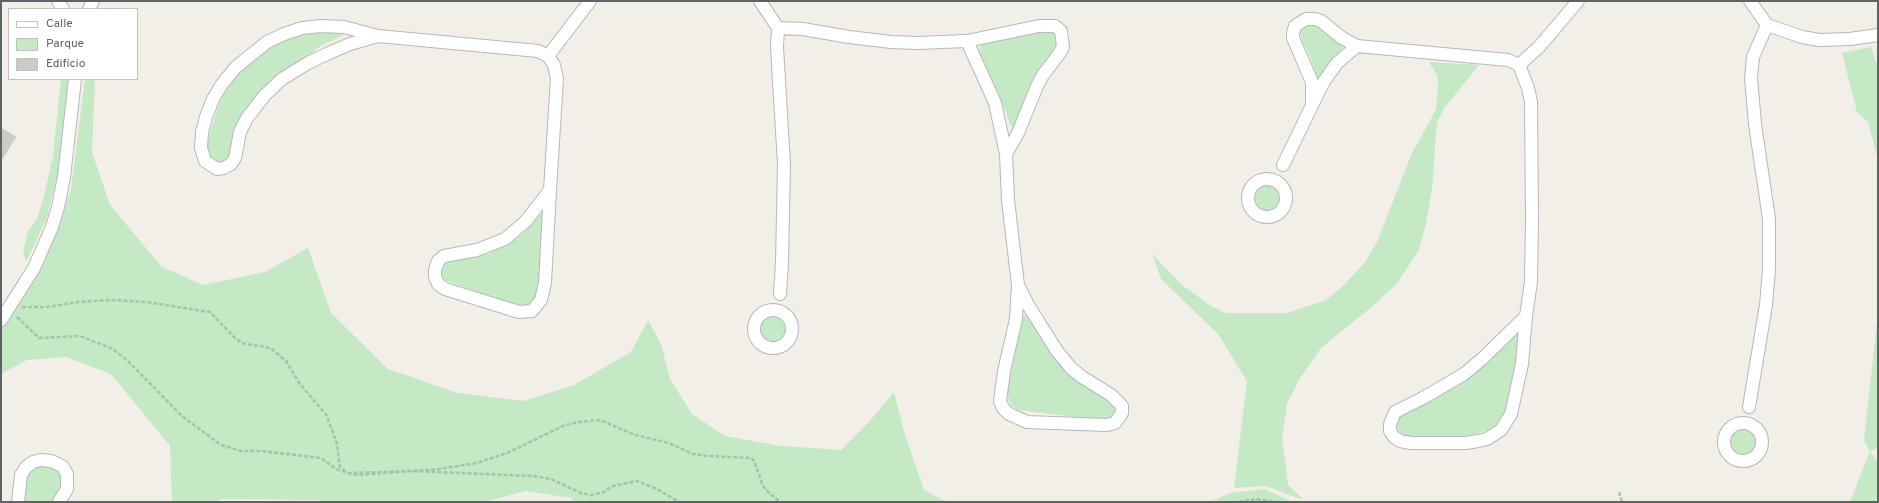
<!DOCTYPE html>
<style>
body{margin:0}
#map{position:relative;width:1879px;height:503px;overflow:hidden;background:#f1efe8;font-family:Overpass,sans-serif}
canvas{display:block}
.frame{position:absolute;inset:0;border:2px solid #5f6368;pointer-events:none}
.legend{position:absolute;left:8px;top:8px;width:130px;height:72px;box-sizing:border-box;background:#fff;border:1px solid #bfc1c3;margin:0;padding:5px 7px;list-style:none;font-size:12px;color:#5f6368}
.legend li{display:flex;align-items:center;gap:8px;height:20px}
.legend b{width:20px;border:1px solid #bfc1c3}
</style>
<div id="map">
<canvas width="1879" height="503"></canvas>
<div class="frame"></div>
<ul class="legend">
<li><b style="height:5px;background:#fff"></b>Calle</li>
<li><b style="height:11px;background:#c5e8c5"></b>Parque</li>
<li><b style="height:11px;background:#cccac5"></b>Edificio</li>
</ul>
</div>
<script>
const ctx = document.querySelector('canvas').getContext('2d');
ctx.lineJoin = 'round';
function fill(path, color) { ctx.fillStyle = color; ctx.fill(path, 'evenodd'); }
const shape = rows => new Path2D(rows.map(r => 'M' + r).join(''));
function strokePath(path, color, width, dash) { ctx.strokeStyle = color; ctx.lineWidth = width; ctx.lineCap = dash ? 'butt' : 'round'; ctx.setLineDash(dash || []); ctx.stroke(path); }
fill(shape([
 [1313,21,1345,43,1342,49,1318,79,1310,56,1302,41,1300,31,1305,24],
 [325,30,345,31,342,36,322,45,273,83,230,158,223,164,212,160,207,147,210,132,221,98,238,72,262,52,280,42,303,34],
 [1046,30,1054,31,1060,41,1014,128,1010,124,1000,97,979,51,981,45,989,41,1014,38],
 [1871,47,1878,68,1878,160,1868,122,1857,112,1842,53],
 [1429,62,1479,65,1445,107,1437,122,1432,188,1426,223,1419,250,1398,282,1374,305,1321,348,1300,378,1287,404,1282,438,1288,485,1304,500,1265,486,1234,488,1247,381,1218,334,1161,279,1152,254,1182,285,1211,306,1226,313,1287,313,1326,300,1344,285,1365,262,1377,242,1412,153,1430,121,1436,109,1438,84,1437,75],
 [61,79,69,79,57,178,46,220,26,262,23,253,25,244,28,231,37,219,43,200,53,156],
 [85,79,95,79,92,152,110,205,162,267,203,285,265,272,308,248,331,313,388,369,458,393,524,401,574,385,631,352,648,320,661,344,670,379,692,414,725,436,781,446,841,450,869,422,894,392,905,435,924,490,947,502,574,502,571,498,526,491,484,502,324,502,318,500,222,499,215,502,172,502,170,446,111,374,66,357,27,360,1,374,1,321,50,248,71,189],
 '1253 198a14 14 0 1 1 28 0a14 14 0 1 1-28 0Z',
 [540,214,544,216,541,283,536,297,530,304,519,306,444,280,441,273,445,264,454,259,488,254,506,245,523,234],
 [1028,314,1039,333,1054,353,1116,404,1116,411,1109,418,1100,419,1076,417,1018,410,1010,404,1007,392,1023,316],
 [1878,314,1877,448,1870,451,1878,463,1878,502,1850,502,1870,451,1864,440],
 '760 329a14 14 0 1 1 28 0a14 14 0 1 1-28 0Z',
 [1512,336,1518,336,1518,348,1513,385,1506,413,1498,425,1483,432,1461,438,1404,436,1399,431,1396,425,1399,417,1412,410],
 '1729 442a14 14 0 1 1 28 0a14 14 0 1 1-28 0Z',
 [47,465,55,469,61,476,63,483,60,492,52,502,23,502,27,471,36,466],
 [1264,489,1293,502,1211,502,1230,493]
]), '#c5e8c5');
const building = shape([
 [1,128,16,137,1,161,1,128]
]);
fill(building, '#cccac5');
strokePath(building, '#d6d1c6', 1);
const minor = shape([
 [58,1,63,9],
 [760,1,778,28],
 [1750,1,1767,25,1802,37,1819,40,1850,39,1878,35],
 [89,9,93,1],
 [378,36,350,44,329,53,308,63,282,79,265,95,247,118,240,132,235,158,231,164,224,168,217,169,205,161,201,148,202,132,206,117,213,99,222,84,236,67,267,42,284,34,302,28,321,26,344,27,378,36,538,51,548,56,554,65,557,79,550,190,545,283,541,300,532,311,519,312,445,289,438,284,435,277,435,270,438,261,444,256,477,250,505,239,526,221,550,190],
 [967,41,995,103,1006,154,1008,200,1018,285,1016,319,1004,371,1000,401,1003,408,1009,414,1027,422,1107,425,1115,423,1122,413,1122,406,1111,395,1082,377,1071,368,1057,351,1028,305,1018,285],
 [548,56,590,1],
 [1519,65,1539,47,1578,1],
 [1312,103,1312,82,1293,38,1293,33,1295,26,1306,19,1315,19,1321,21,1342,38,1357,46,1508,60,1519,65,1528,88,1531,102,1532,220,1531,282,1526,316,1522,364,1511,414,1501,430,1487,439,1478,441,1466,443,1411,443,1400,441,1394,437,1390,431,1390,424,1395,412,1423,398,1464,374,1482,359,1526,316],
 [1283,165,1323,83,1337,63,1357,46],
 '1248 198a19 19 0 1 1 38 0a19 19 0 1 1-38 0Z',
 [780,294,782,263,784,164,777,47,778,28,803,29,849,37,891,42,918,43,967,41,1039,26,1055,26,1061,31,1063,47,1059,54,1043,75,1037,86,1018,133,1006,154],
 '754 329a19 19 0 1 1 38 0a19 19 0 1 1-38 0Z',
 [1,320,34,268,52,227,58,207,64,177,75,79],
 [1749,407,1766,305,1769,269,1769,219,1755,124,1751,78,1753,57,1767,25],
 '1724 442a19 19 0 1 1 38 0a19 19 0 1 1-38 0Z',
 [18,502,21,475,26,467,33,462,41,460,51,461,58,464,63,467,67,474,67,489,59,502]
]);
strokePath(minor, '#b5b8bc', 14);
strokePath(shape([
 [22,307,47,307,79,302,112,300,146,302,210,312,236,339,245,344,266,347,273,350,286,361,300,384,327,416,337,444,340,467,348,473,357,475,439,469,477,463,507,453,565,425,579,422,600,420,635,435,669,443,693,454,708,456,751,458,754,461,763,486,769,493,780,502],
 [17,317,39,338,80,336,113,349,128,361,182,416,221,445,241,451,262,451,321,458,336,469,348,473,414,471,533,476,551,479,581,493,591,495,604,492,613,486,637,481,657,489,679,502],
 [1619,492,1622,502],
 [1239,502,1256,499,1276,502]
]), '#9cc7a9', 2.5, [4, 2]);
strokePath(minor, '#fff', 12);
</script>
